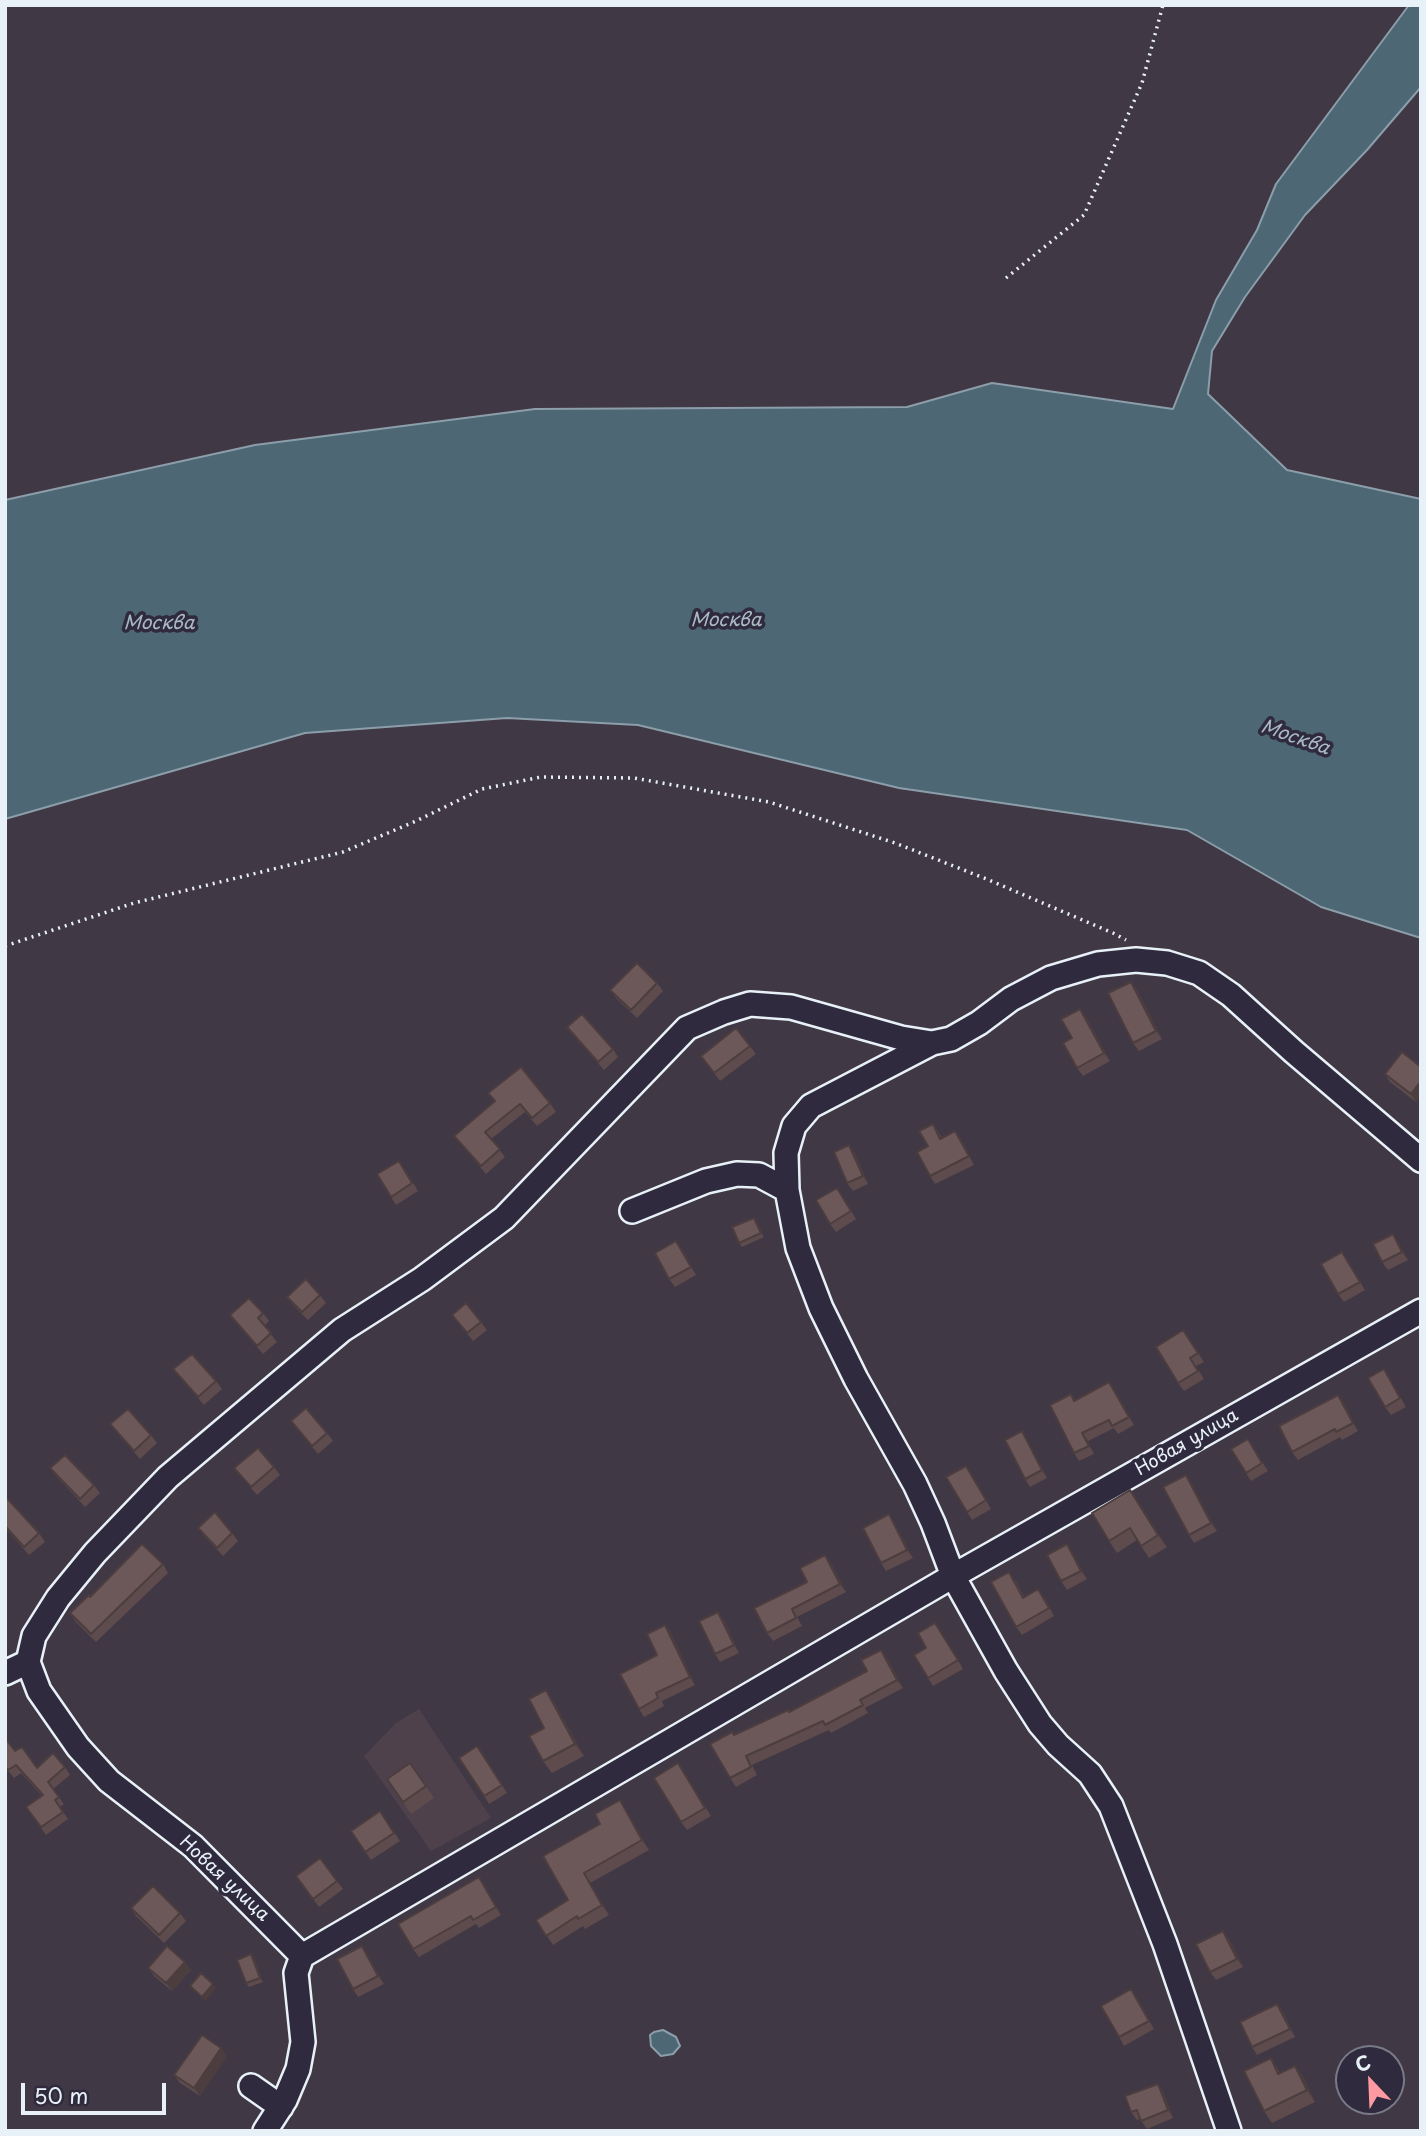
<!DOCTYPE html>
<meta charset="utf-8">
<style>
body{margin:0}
#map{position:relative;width:1426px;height:2136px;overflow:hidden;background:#413845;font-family:"Playpen Sans",sans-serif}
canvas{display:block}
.frame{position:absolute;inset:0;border:7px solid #e8f1f8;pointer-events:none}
.north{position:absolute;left:1335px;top:2045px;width:70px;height:70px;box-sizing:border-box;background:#2f2a3d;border:2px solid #797a88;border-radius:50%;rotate:337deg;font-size:19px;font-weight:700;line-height:28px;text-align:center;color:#e8f1f8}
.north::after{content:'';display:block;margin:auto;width:24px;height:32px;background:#ff9aa2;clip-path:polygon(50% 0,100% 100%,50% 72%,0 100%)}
.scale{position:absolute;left:21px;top:2083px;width:145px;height:32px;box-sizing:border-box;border:4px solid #e8f1f8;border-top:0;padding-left:9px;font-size:21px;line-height:24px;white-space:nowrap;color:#e8f1f8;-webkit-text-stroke:5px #2f2a3d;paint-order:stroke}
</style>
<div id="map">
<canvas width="1426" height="2136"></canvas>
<div class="frame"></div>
<div class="north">С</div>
<div class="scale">50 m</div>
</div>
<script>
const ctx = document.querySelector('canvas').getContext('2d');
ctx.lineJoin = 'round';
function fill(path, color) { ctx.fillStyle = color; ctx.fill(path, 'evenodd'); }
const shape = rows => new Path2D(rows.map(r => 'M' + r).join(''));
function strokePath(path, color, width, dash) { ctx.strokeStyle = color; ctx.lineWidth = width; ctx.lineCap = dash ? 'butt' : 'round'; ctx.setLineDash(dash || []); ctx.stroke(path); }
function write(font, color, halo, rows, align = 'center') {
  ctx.font = font + ' "Playpen Sans",sans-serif'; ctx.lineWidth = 7; ctx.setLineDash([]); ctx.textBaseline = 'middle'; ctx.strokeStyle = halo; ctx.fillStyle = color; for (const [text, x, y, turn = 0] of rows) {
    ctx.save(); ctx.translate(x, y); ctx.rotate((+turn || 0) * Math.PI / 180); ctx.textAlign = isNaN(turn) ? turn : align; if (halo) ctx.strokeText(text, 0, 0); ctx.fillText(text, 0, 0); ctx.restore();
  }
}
fill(shape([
 [419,1709,491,1818,431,1851,364,1756,396,1723]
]), '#4e414b');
const water = shape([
 [1409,5,1421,5,1421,87,1367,150,1305,215,1245,297,1212,351,1208,394,1287,470,1421,499,1421,938,1321,907,1187,830,899,788,638,725,507,718,305,733,5,819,5,500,255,445,535,409,907,407,992,383,1173,409,1216,300,1257,230,1276,184,1409,5],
 [663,2030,676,2037,680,2046,673,2054,661,2056,651,2046,650,2035,654,2032,663,2030]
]);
fill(water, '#4d6775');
strokePath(water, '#8b9ea9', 2);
const minor = shape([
 [932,1043,811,1106,794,1126,786,1153,787,1190,798,1248,821,1308,856,1379,915,1484,933,1523,953,1576,1006,1671,1040,1724,1058,1745,1090,1774,1111,1806,1165,1944,1229,2131],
 [632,1211,706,1181,737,1174,759,1175,787,1190],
 [28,1662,34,1636,58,1598,95,1553,168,1477,342,1330,422,1279,504,1218,687,1028,724,1012,750,1004,791,1007,901,1038,932,1043,951,1039,979,1023,1011,999,1051,978,1098,964,1136,960,1167,963,1199,973,1231,995,1294,1052,1421,1160],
 [28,1662,39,1691,78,1747,109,1781,193,1846,302,1956],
 [5,1673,28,1662],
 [302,1956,953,1576,1421,1311],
 [251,2086,281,2107],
 [265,2131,285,2100,298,2069,303,2042,296,1973,302,1956]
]);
strokePath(minor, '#e8f1f8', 28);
strokePath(shape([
 [1006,278,1084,215,1142,83,1163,5],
 [5,946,134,903,343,852,416,821,482,789,541,777,634,778,769,802,895,843,989,880,1113,933,1126,940]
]), '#e8f1f8', 3.5, [2, 5]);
strokePath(minor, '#2f2a3d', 23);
fill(shape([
 [1131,982,1137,990,1162,1039,1139,1051,1133,1043],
 [657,983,663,991,637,1018,616,998,610,990],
 [1086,1017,1110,1061,1083,1076,1077,1068,1072,1038],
 [567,1027,613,1049,618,1057,604,1070,573,1035],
 [736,1028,756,1054,720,1081,701,1056],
 [1421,1067,1421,1096,1416,1102,1390,1082,1385,1074],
 [488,1093,550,1103,556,1112,537,1126,525,1112,491,1139,505,1157,486,1174,454,1136,494,1101],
 [933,1124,942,1138,961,1139,974,1165,935,1184,930,1176,928,1146],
 [855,1153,868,1184,853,1191,847,1183],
 [405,1169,418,1191,396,1205,391,1197],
 [842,1196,856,1219,836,1232,830,1224],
 [754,1218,764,1237,742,1247,739,1243],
 [1393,1234,1398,1242,1408,1260,1388,1270,1382,1262],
 [682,1249,696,1275,675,1287,669,1279],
 [1342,1252,1365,1290,1344,1302,1338,1294],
 [320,1295,326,1303,308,1320,293,1305,287,1297],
 [263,1313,269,1321,264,1326,277,1342,263,1354,236,1323,230,1315],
 [452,1315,481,1322,487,1330,473,1341],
 [1189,1338,1204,1362,1196,1366,1204,1379,1184,1391,1178,1383],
 [173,1369,216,1381,222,1389,204,1405],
 [1389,1377,1406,1407,1391,1415,1385,1407],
 [1115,1390,1134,1425,1118,1434,1114,1428,1088,1441,1094,1454,1079,1461,1074,1453,1075,1400],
 [1338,1395,1344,1403,1358,1431,1342,1440,1340,1437,1298,1460,1292,1452],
 [291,1421,327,1433,333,1441,318,1454],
 [110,1424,151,1435,157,1443,140,1459,116,1432],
 [1027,1439,1047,1478,1030,1487,1025,1479],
 [1248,1439,1268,1471,1251,1481,1246,1473],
 [274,1467,280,1475,257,1495,234,1468],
 [50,1468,94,1485,100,1493,85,1507,56,1476],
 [971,1474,991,1509,972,1520,967,1512],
 [1186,1475,1191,1483,1217,1531,1194,1543,1189,1535],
 [1130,1490,1167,1547,1149,1558,1137,1540,1117,1553,1109,1541],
 [6,1496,39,1533,45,1542,29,1555,5,1528],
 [889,1514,894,1522,913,1558,886,1571,881,1563],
 [198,1528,232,1533,238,1541,223,1556,204,1536],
 [1072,1552,1087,1579,1067,1590,1061,1581],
 [825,1555,831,1563,846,1592,797,1617,802,1626,773,1641,767,1633,807,1582],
 [163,1564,168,1573,96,1642,76,1622,70,1613],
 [1015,1580,1024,1597,1044,1597,1054,1616,1022,1635,1016,1627],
 [724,1620,739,1653,720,1662,715,1654],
 [665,1625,671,1633,695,1685,662,1701,664,1706,644,1717,639,1709,657,1655],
 [941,1631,963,1669,933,1686,928,1678,926,1648],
 [881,1650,887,1658,903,1688,865,1708,868,1713,831,1733,829,1730,752,1765,757,1775,736,1787,730,1778,734,1735,790,1712,867,1671],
 [554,1702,584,1756,552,1773,543,1761,544,1728],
 [477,1746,507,1793,489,1804,484,1796],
 [15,1751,37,1768,65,1767,70,1775,53,1789,64,1804,60,1807,68,1819,46,1835,26,1807,42,1796,21,1773,14,1778,5,1767],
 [410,1763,434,1798,411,1814,387,1779],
 [678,1763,711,1816,687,1830,681,1822],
 [620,1800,649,1850,590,1883,609,1915,585,1929,583,1926,553,1945,536,1920,568,1900,600,1824],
 [380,1811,400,1841,371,1860,351,1831],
 [320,1858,343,1889,319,1907,296,1876],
 [479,1877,501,1915,479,1928,476,1924,419,1957,413,1949],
 [131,1908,180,1913,186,1921,164,1943,136,1916],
 [1223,1931,1229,1939,1243,1967,1216,1980,1210,1972],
 [367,1954,384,1984,358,1997,353,1989],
 [254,1958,263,1982,249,1987,246,1983],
 [148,1968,191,1970,172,1991,154,1976],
 [1137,1997,1154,2029,1124,2046,1119,2037],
 [1277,2004,1283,2012,1295,2037,1257,2055,1252,2047],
 [227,2056,200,2096,180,2083,174,2075],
 [1271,2058,1280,2073,1295,2066,1304,2078,1315,2102,1272,2123,1264,2111],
 [1158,2084,1163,2092,1173,2118,1147,2129,1140,2119,1137,2120,1131,2112]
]), '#5d4b4d');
fill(shape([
 [1131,982,1137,990,1162,1039,1156,1031],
 [1080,1009,1086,1017,1110,1061,1104,1053],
 [1421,1081,1421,1096,1416,1102,1411,1094],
 [955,1131,961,1139,974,1165,969,1156],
 [849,1145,855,1153,868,1184,863,1176],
 [1393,1234,1398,1242,1408,1260,1402,1252],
 [676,1241,682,1249,696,1275,691,1267],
 [1109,1382,1115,1390,1134,1425,1129,1417],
 [1338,1395,1344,1403,1358,1431,1353,1423],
 [1022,1431,1027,1439,1047,1478,1042,1470],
 [1082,1433,1088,1441,1094,1454,1089,1446],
 [1186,1475,1191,1483,1217,1531,1211,1523],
 [1130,1490,1139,1502,1167,1547,1158,1535],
 [889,1514,894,1522,913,1558,907,1550],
 [1067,1544,1072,1552,1087,1579,1081,1571],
 [825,1555,831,1563,846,1592,840,1584],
 [718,1612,724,1620,739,1653,734,1645],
 [665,1625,671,1633,695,1685,690,1677],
 [881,1650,887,1658,903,1688,897,1680],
 [546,1690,554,1702,584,1756,575,1744],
 [620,1800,626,1810,649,1850,642,1840],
 [584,1873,590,1883,609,1915,602,1905],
 [479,1877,485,1885,501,1915,496,1907],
 [1223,1931,1229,1939,1243,1967,1237,1959],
 [362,1946,367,1954,384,1984,378,1976],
 [251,1954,254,1958,263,1982,260,1978],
 [185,1962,191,1970,172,1991,166,1983],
 [213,1984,216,1988,205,2001,202,1997],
 [1131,1989,1137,1997,1154,2029,1149,2021],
 [1277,2004,1283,2012,1295,2037,1290,2029],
 [221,2048,227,2056,200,2096,194,2088],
 [1295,2066,1304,2078,1315,2102,1307,2090],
 [1158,2084,1163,2092,1173,2118,1168,2110]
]), '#4c3d3e');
const building = shape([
 [637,963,657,983,631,1010,610,990,637,963],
 [1131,982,1156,1031,1133,1043,1108,993,1131,982],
 [1080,1009,1104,1053,1077,1068,1063,1043,1072,1038,1061,1019,1080,1009],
 [582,1014,613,1049,598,1062,567,1027,582,1014],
 [736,1028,750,1046,714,1073,701,1056,736,1028],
 [1402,1052,1421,1067,1421,1081,1411,1094,1385,1074,1402,1052],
 [521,1067,550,1103,532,1118,520,1104,485,1132,500,1149,481,1166,454,1136,495,1101,488,1093,521,1067],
 [933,1124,940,1139,955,1131,969,1156,930,1176,917,1152,928,1146,919,1131,933,1124],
 [849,1145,863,1176,847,1183,834,1152,849,1145],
 [399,1161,412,1183,391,1197,377,1174,399,1161],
 [837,1188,851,1211,830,1224,816,1200,837,1188],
 [754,1218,761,1233,739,1243,732,1227,754,1218],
 [1393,1234,1402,1252,1382,1262,1373,1244,1393,1234],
 [676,1241,691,1267,669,1279,655,1253,676,1241],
 [1342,1252,1360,1282,1338,1294,1321,1264,1342,1252],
 [306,1279,320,1295,302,1312,287,1297,306,1279],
 [249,1298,263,1313,258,1318,271,1333,257,1346,230,1315,249,1298],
 [466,1303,481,1322,467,1333,452,1315,466,1303],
 [1183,1330,1198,1353,1190,1358,1198,1371,1178,1383,1156,1347,1183,1330],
 [192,1354,216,1381,198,1397,173,1369,192,1354],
 [1384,1369,1400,1398,1385,1407,1368,1378,1384,1369],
 [1109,1382,1129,1417,1112,1426,1109,1420,1082,1433,1089,1446,1074,1453,1050,1405,1071,1394,1074,1401,1109,1382],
 [1338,1395,1353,1423,1336,1432,1335,1429,1292,1452,1279,1426,1338,1395],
 [306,1408,327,1433,312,1446,291,1421,306,1408],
 [128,1409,151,1435,134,1451,110,1424,128,1409],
 [1022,1431,1042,1470,1025,1479,1005,1440,1022,1431],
 [1248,1439,1262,1463,1246,1473,1231,1449,1248,1439],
 [258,1448,274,1467,251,1487,234,1468,258,1448],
 [65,1455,94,1485,80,1499,50,1468,65,1455],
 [966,1466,986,1500,967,1512,946,1477,966,1466],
 [1186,1475,1211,1523,1189,1535,1163,1487,1186,1475],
 [1130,1490,1158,1535,1141,1546,1130,1528,1109,1541,1092,1513,1130,1490],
 [5,1496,39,1533,24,1547,5,1526,5,1496],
 [215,1512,232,1533,217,1548,198,1528,215,1512],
 [889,1514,907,1550,881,1563,863,1528,889,1514],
 [142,1544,163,1564,91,1634,70,1613,89,1595,90,1597,142,1544],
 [1067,1544,1081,1571,1061,1581,1047,1555,1067,1544],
 [825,1555,840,1584,792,1609,796,1618,767,1633,754,1608,807,1582,800,1568,825,1555],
 [1009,1572,1023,1598,1038,1589,1049,1608,1016,1627,991,1582,1009,1572],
 [718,1612,734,1645,715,1654,699,1621,718,1612],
 [935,1623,958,1660,928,1678,914,1655,926,1648,918,1633,935,1623],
 [665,1625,690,1677,656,1693,658,1698,639,1709,620,1674,657,1655,647,1634,665,1625],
 [881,1650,897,1680,860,1700,863,1705,825,1725,823,1721,746,1756,751,1767,730,1778,710,1744,732,1732,734,1735,788,1710,789,1712,867,1671,861,1660,881,1650],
 [546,1690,575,1744,543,1761,529,1736,544,1728,529,1699,546,1690],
 [5,1738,15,1751,22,1747,37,1768,53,1753,65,1767,48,1782,59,1797,55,1800,63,1812,41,1827,26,1807,43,1795,16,1765,8,1770,5,1766,5,1738],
 [477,1746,502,1785,484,1796,459,1758,477,1746],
 [410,1763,426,1786,403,1802,387,1779,410,1763],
 [678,1763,705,1808,681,1822,654,1778,678,1763],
 [620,1800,642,1840,584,1873,602,1905,578,1919,577,1916,546,1936,536,1920,568,1900,543,1856,600,1824,595,1814,620,1800],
 [380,1811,394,1833,365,1852,351,1831,380,1811],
 [320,1858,337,1881,313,1899,296,1876,320,1858],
 [479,1877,496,1907,473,1920,471,1916,413,1949,398,1924,479,1877],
 [153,1886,180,1913,159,1935,131,1908,153,1886],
 [1223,1931,1237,1959,1210,1972,1196,1944,1223,1931],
 [167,1946,185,1962,166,1983,148,1968,167,1946],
 [362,1946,378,1976,353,1989,337,1959,362,1946],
 [251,1954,260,1978,246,1983,237,1960,251,1954],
 [201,1973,213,1984,202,1997,190,1986,201,1973],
 [1131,1989,1149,2021,1119,2037,1101,2006,1131,1989],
 [1277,2004,1290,2029,1252,2047,1240,2022,1277,2004],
 [202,2035,221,2048,194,2088,174,2075,202,2035],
 [1271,2058,1278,2074,1295,2066,1307,2090,1264,2111,1244,2071,1271,2058],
 [1158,2084,1168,2110,1141,2121,1137,2110,1131,2112,1125,2096,1158,2084]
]);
fill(building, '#6c5759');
strokePath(building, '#4c3d3e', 2);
write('18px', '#e8f1f8', '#2f2a3d', [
 ["Новая улица",1187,1443,-30],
 ["Новая улица",224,1879,43]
]);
write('italic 19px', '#aabac4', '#2f2a3d', [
 ["Москва",726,621],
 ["Москва",159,624],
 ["Москва",1295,738,19]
]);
</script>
